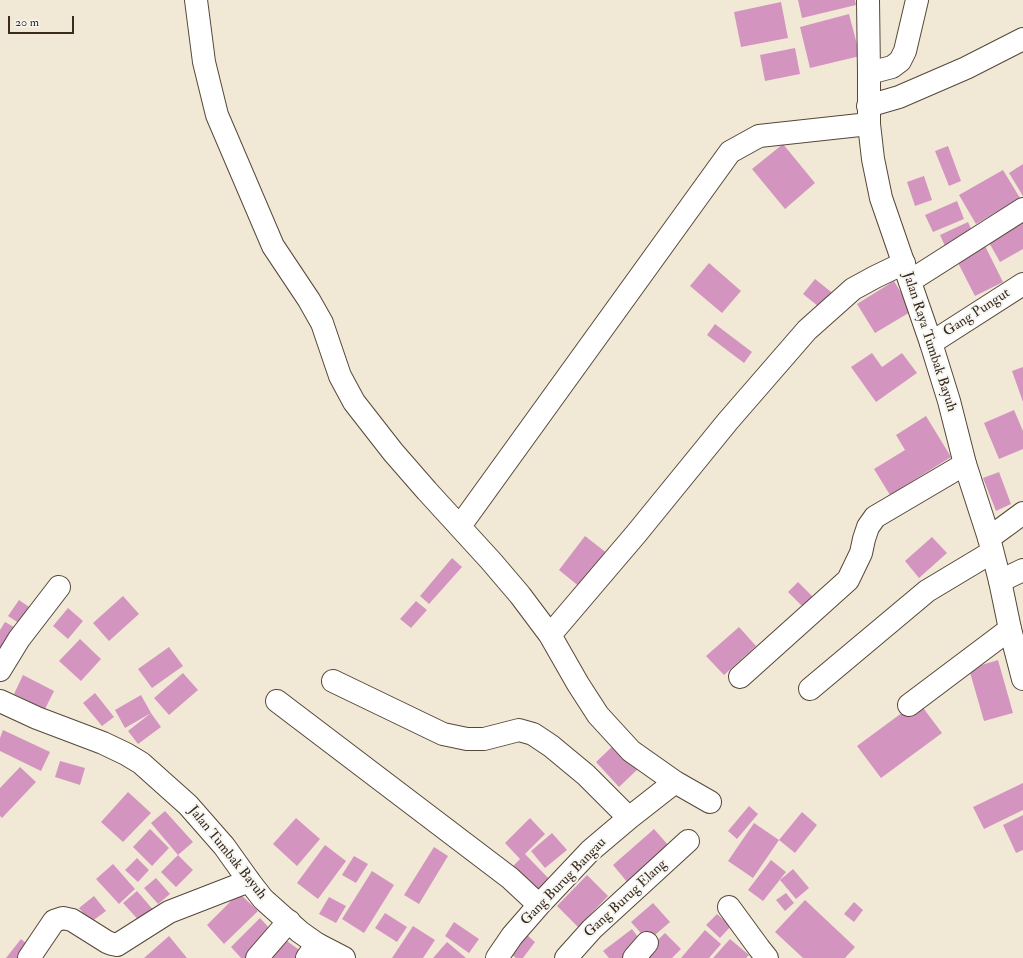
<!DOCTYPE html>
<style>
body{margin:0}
#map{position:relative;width:1023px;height:958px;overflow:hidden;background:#f1e9d5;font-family:"IM FELL Double Pica",serif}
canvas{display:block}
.scale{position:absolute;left:8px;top:16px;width:66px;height:18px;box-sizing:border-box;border:2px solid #3b2a1e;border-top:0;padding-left:5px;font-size:12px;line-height:14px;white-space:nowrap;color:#3b2a1e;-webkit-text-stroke:3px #f6f6f2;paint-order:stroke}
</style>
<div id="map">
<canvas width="1023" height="958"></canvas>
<div class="scale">20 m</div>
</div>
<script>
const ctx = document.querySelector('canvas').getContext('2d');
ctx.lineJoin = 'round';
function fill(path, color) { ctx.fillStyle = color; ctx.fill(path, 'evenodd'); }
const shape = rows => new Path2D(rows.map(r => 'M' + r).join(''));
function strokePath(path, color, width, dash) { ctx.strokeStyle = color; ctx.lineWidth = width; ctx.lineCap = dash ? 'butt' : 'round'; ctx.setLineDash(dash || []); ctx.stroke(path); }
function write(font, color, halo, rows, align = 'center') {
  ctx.font = font + ' "IM FELL Double Pica",serif'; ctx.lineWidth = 4; ctx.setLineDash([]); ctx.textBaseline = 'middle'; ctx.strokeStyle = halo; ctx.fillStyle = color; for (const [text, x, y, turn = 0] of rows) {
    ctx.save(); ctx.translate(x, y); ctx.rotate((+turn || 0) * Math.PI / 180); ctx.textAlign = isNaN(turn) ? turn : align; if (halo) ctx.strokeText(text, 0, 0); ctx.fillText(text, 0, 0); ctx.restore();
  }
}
fill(shape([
 [798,0,855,0,856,5,802,18],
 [781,2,788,38,741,47,734,12],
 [849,14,860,56,810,68,800,27],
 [795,48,800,74,765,81,760,55],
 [783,144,815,183,785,209,752,169],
 [948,146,961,181,949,186,935,151],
 [1023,164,1023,196,1009,173],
 [1003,170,1020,198,976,224,959,195],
 [924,176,932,200,915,206,907,182],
 [957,201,964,219,933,232,925,215],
 [1023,218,1023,249,1000,262,987,239],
 [968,222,973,233,945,246,940,235],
 [984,244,1003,282,975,296,956,259],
 [709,263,741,291,722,313,690,286],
 [815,279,835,295,823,310,803,294],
 [894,281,912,311,875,333,857,304],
 [715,324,752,352,744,363,707,335],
 [872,353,882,367,902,353,917,373,876,402,851,367],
 [1023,367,1023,402,1012,371],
 [1014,410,1023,431,1023,449,999,459,984,423],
 [926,416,951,457,890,495,874,469,905,450,896,435],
 [999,472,1011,504,996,511,983,478],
 [585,536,608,554,581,588,559,570],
 [932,537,947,553,919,578,905,561],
 [452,558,462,567,429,604,420,596],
 [798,582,816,600,806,610,788,592],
 [123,596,139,614,109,641,93,623],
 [19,600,35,611,25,627,8,616],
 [416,601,427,610,411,628,400,619],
 [68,608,83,621,68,639,53,626],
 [5,622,21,631,0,661,0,630],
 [739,627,756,646,724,675,706,656],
 [80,639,101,659,81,681,59,661],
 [169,647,183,666,152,688,138,669],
 [998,660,1013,713,984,721,969,669],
 [183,673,198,690,169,715,154,698],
 [23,675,54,691,45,709,14,694],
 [95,693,114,717,102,726,83,703],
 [141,695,151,713,125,728,115,710],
 [918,701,942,733,881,778,857,746],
 [151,713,161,727,138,744,128,731],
 [3,730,50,752,41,771,0,751,0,738],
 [616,743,639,768,619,787,596,762],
 [60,761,85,768,80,785,55,777],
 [20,767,36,782,2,818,0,816,0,788],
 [1023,783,1023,810,984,829,973,807],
 [128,792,151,813,123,842,101,822],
 [749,806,758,814,737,839,728,831],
 [165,811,193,842,178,855,151,823],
 [802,812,817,825,795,853,779,840],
 [1023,815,1023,850,1016,853,1003,825],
 [296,818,320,839,297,866,273,844],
 [530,818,545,834,520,859,505,843],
 [754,823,779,840,753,878,728,861],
 [150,829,169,848,152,866,133,847],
 [654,829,669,846,628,883,613,865],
 [552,833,567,850,545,868,531,851],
 [325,845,346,861,318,899,297,883],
 [434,847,448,856,419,904,404,895],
 [525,854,552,882,537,897,510,869],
 [178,855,193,870,176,887,161,872],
 [354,856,368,864,356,883,342,875],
 [137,858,149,870,138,882,125,870],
 [771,860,786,872,763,901,748,890],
 [113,864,135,889,119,904,96,879],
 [793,869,809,888,796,899,780,880],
 [372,871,394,885,364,933,342,919],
 [587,875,608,896,578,927,557,906],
 [156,878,170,894,158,904,144,888],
 [137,891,155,912,142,924,123,903],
 [239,893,258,911,224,944,207,925],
 [786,893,794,903,785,911,776,900],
 [94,896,106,911,91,922,79,908],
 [329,897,346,906,336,923,319,914],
 [805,900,855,947,845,958,803,958,775,932],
 [854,902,863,910,854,922,844,914],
 [653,903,670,922,648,941,631,922],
 [385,913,407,927,397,942,375,928],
 [717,914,731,926,720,938,706,925],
 [260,918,273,932,246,958,241,958,231,947],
 [454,922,479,939,469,953,445,936],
 [413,926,435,940,423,958,392,958],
 [520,929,535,942,523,958,516,958,505,949],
 [632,929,644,945,627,958,609,958,603,951],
 [705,930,721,944,709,958,681,958],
 [665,933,681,949,672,958,639,958],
 [169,936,187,958,144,958],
 [21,939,33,949,26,958,6,958],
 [284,939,305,954,303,958,270,958],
 [730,939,749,955,746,958,713,958],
 [447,942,466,958,433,958]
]), '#d395c0');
const street = shape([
 [196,0,204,62,217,115,273,246,309,300,322,323,340,376,354,402,393,452,427,491,491,561,520,595,550,635,578,684,598,715,631,751,675,782,710,802],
 [869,73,892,67,900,61,905,51,917,0],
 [868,106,899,97,966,68,1023,39],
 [910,281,1023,209],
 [931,343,1023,284],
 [460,526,730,152,759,136,869,124],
 [989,538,1023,513],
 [1000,581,1023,570],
 [550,635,636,534,728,421,807,330,853,289,875,277,904,263],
 [0,670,19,639,59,587],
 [740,677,848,580,861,553,864,539,868,527,875,517,965,464],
 [333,681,443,734,467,739,484,739,519,730,533,734,551,746,586,775,629,818],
 [810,689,927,591,992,552],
 [277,701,510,878,539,905],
 [909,705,1010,629],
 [729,907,759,948,767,958],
 [29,958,54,921,63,918,72,920,107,942,112,944,117,945,169,912,249,881],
 [257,958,289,921],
 [307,958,317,944],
 [497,958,512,936,539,905,590,851,629,818,675,782],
 [566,958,592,929,688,841],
 [634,958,647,943]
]);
const secondary = shape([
 [868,0,869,73,869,124,873,159,881,198,931,343,949,401,965,464,989,538,1000,581,1010,629,1023,679],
 [0,701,37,718,103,743,126,754,141,763,188,805,224,846,249,881,263,899,300,932,317,944,344,958]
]);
strokePath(street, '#564739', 24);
strokePath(secondary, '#564739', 24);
strokePath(street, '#fff', 22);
strokePath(secondary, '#fff', 22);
write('14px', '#3b2a1e', '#f6f6f2', [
 ["Gang Pungut",977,313,-33],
 ["Jalan Raya Tumbak Bayuh",929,342,72],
 ["Jalan Tumbak Bayuh",227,853,51],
 ["Gang Burug Bangau",564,882,-46],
 ["Gang Burug Elang",626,899,-43]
]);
</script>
